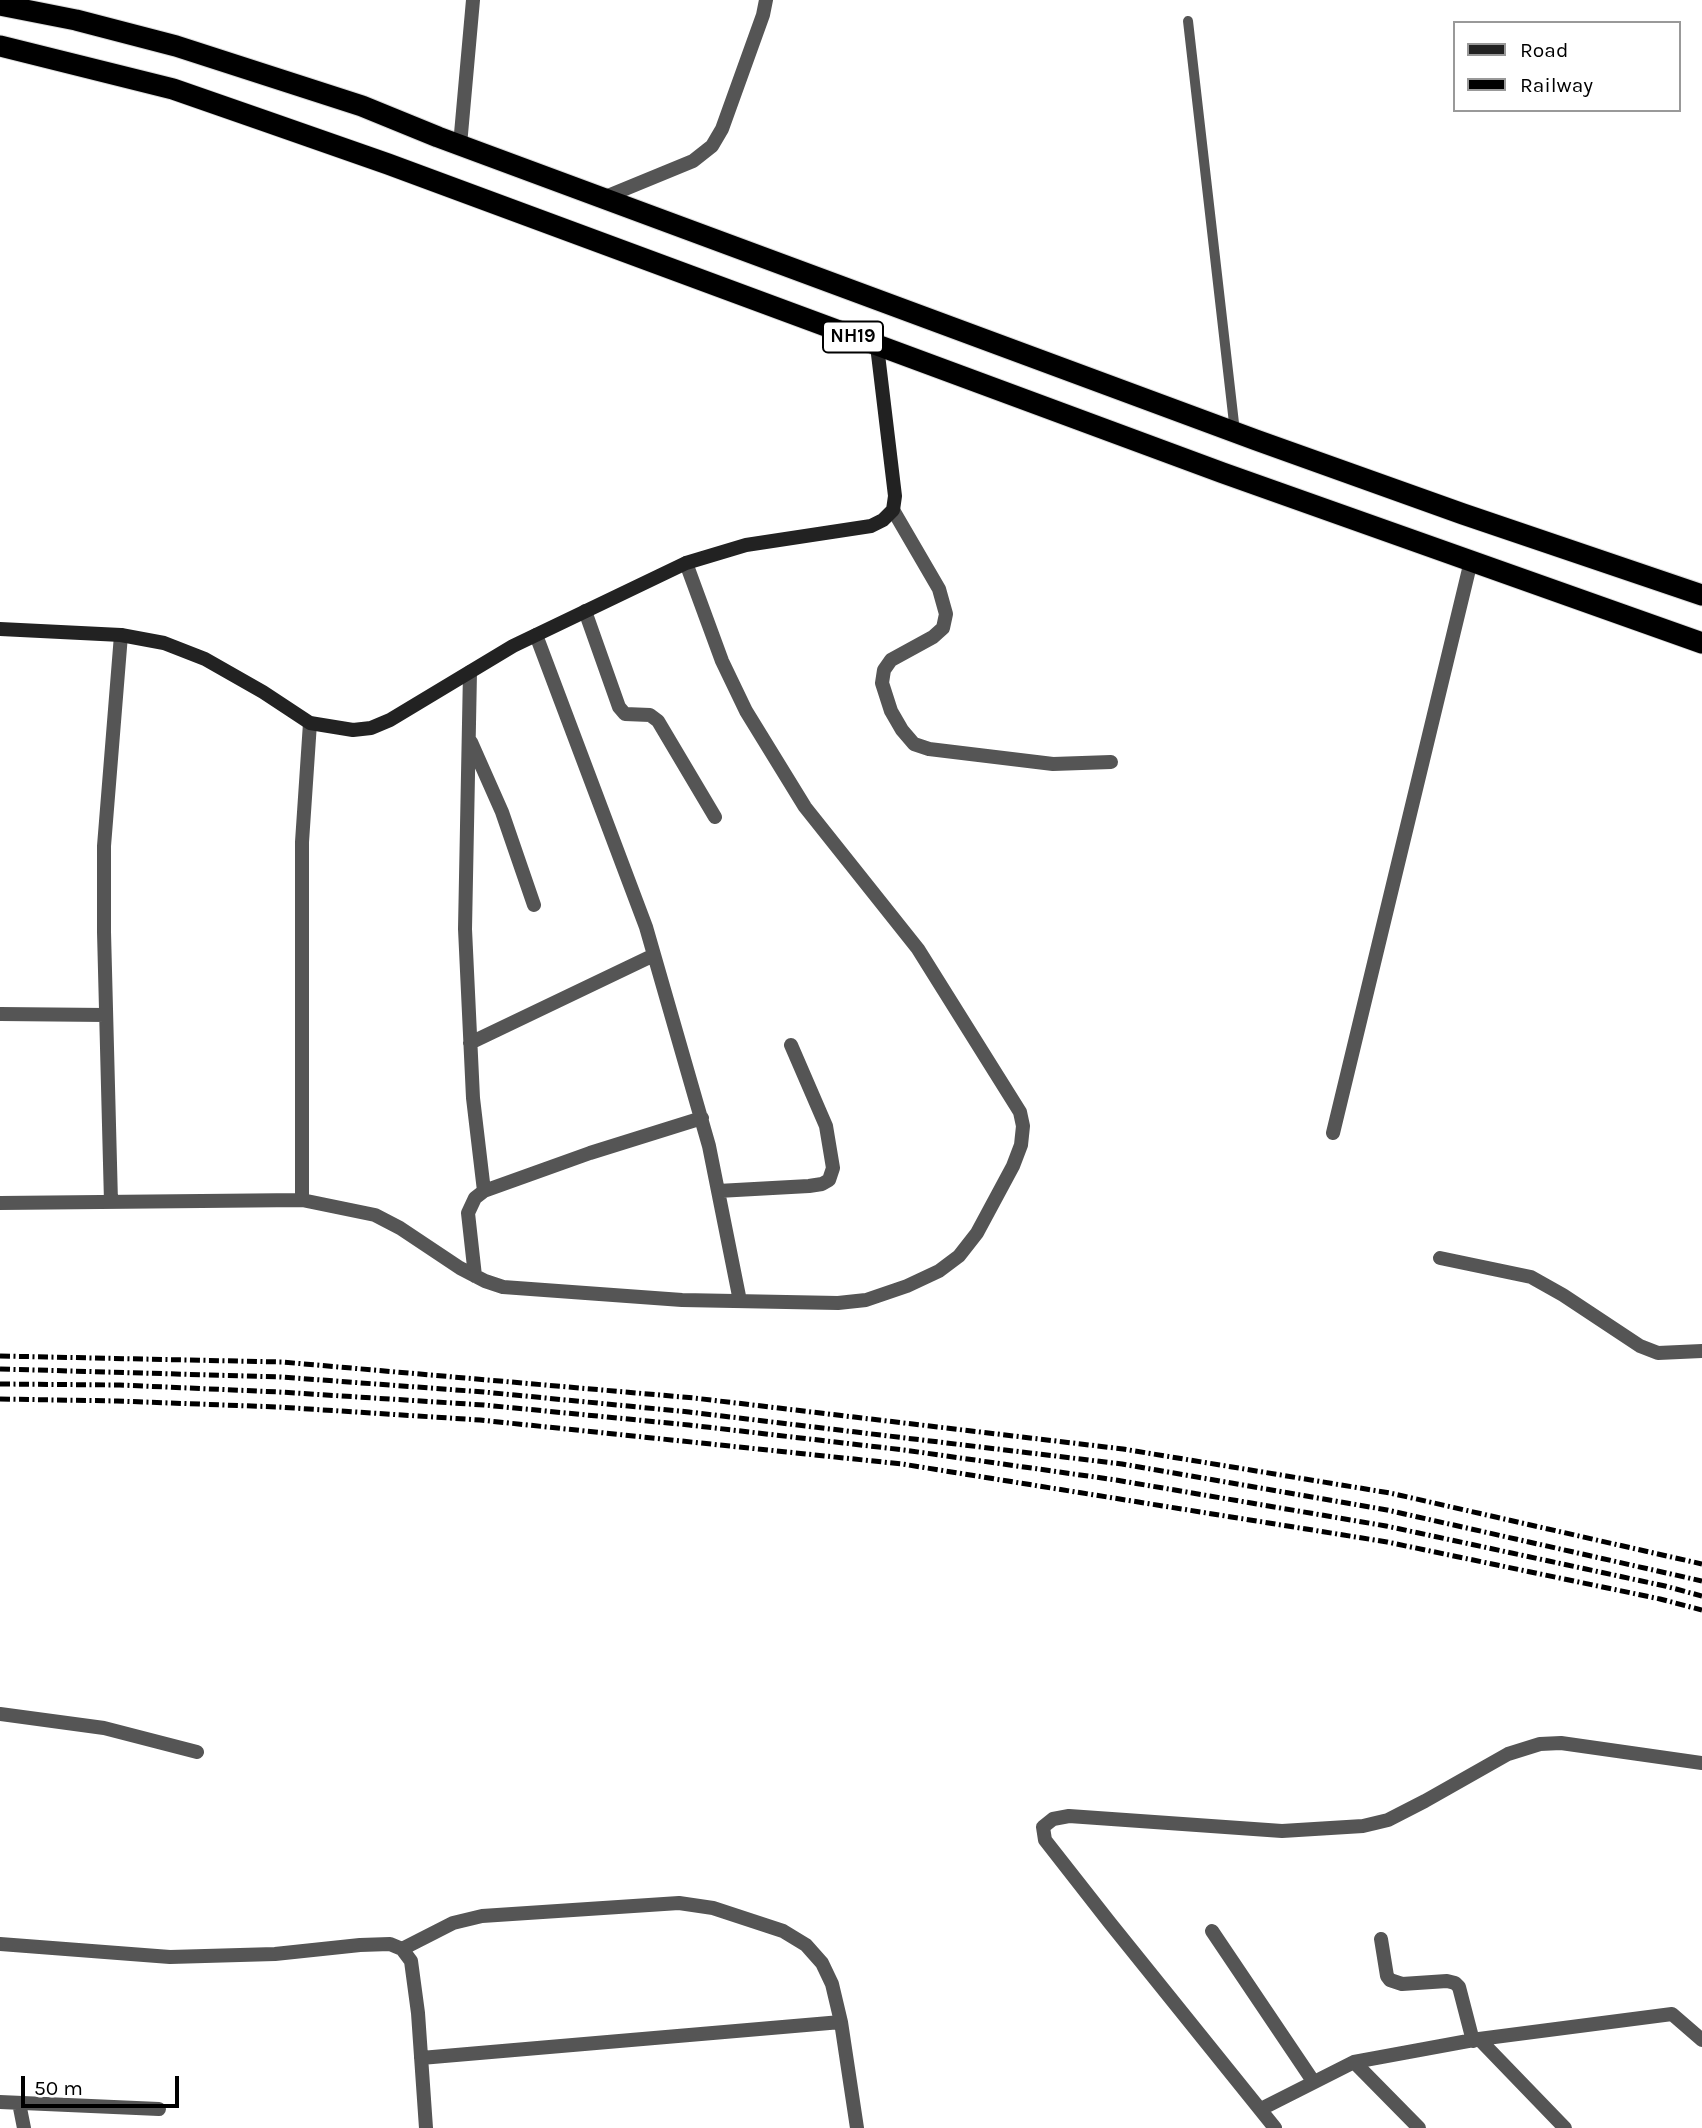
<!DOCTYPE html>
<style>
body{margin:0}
#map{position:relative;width:1702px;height:2128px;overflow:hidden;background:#fff;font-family:Karla,sans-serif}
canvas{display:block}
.legend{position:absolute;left:1453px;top:21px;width:228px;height:91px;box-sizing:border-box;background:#fff;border:2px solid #999;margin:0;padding:9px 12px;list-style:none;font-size:21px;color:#000}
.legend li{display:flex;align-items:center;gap:14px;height:35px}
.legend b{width:35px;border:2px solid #999}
.scale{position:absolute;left:21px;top:2076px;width:158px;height:32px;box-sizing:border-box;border:4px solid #000;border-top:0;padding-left:9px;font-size:21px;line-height:24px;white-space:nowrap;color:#000;-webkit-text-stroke:5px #fff;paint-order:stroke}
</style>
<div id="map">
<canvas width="1702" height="2128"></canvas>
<ul class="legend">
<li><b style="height:9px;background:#222"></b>Road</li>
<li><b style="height:9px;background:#000"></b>Railway</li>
</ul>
<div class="scale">50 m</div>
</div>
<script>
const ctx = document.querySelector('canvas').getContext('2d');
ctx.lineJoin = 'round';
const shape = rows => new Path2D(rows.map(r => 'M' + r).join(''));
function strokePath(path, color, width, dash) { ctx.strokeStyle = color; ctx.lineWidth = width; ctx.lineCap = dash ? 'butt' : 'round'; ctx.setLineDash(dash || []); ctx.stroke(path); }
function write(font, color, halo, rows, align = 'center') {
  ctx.font = font + ' Karla,sans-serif'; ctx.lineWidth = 7; ctx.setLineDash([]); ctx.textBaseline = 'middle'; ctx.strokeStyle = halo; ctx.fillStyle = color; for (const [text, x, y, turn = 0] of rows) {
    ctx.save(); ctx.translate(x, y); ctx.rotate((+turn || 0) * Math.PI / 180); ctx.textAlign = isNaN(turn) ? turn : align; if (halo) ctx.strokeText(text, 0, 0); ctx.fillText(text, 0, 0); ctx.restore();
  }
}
const highway = shape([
 [0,5,76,20,176,46,362,106,438,137,1256,440,1463,514,1702,595],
 [0,46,173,89,265,121,388,164,1223,473,1702,643]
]);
strokePath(highway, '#dbdbdb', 23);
strokePath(shape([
 [1188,21,1235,432]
]), '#555', 10);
strokePath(shape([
 [460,145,473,0],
 [603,198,693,161,712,146,722,129,763,15,766,0],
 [893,510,939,589,946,614,943,628,933,637,891,660,884,670,882,683,891,711,902,730,914,744,929,749,1053,764,1111,762],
 [585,611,619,707,625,714,650,715,658,721,715,817],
 [536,635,646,927,709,1146,740,1301],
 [470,672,465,929,473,1098,484,1191],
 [471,742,502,812,534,905],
 [0,1014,106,1015],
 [470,1043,654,955],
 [1333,1133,1471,561],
 [718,1191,809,1186,822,1184,829,1180,833,1168,826,1126,791,1045],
 [302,1200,302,842,310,723],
 [111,1202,104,932,104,846,121,635],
 [0,1203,302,1200,375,1215,400,1228,460,1268,485,1281,503,1287,682,1300,838,1303,866,1300,907,1286,939,1271,959,1256,977,1233,1013,1166,1021,1145,1023,1126,1020,1112,918,949,805,807,746,711,722,661,686,563],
 [1440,1258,1531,1277,1563,1295,1640,1346,1658,1353,1702,1351],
 [475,1276,468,1213,475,1198,484,1191,590,1153,702,1118],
 [0,1714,104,1728,197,1752],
 [1212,1931,1313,2081],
 [1381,1939,1387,1976,1390,1980,1402,1984,1447,1981,1455,1983,1459,1987,1473,2041],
 [0,1944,170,1957,275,1954,360,1945,390,1944,402,1949,411,1961,418,2013,426,2128],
 [402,1949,453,1923,482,1916,679,1903,713,1908,783,1931,806,1945,822,1963,832,1984,841,2022,857,2128],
 [1479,2039,1565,2128],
 [421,2058,841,2022],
 [1354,2062,1419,2128],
 [0,2102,159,2109],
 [19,2103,24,2128],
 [1261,2109,1354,2062,1479,2039,1672,2014,1702,2040],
 [1275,2128,1110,1923,1045,1840,1043,1827,1053,1819,1069,1816,1282,1831,1363,1826,1388,1820,1425,1801,1508,1754,1540,1744,1561,1743,1702,1763]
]), '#555', 14);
strokePath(shape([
 [0,629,121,635,164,643,205,659,263,692,310,723,353,730,371,728,390,720,513,646,686,563,746,545,871,526,883,520,893,510,895,496,877,346]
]), '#222', 14);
strokePath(highway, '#000', 21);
strokePath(shape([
 [0,1356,282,1362,694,1398,1123,1449,1390,1493,1702,1564],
 [0,1369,281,1377,484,1392,689,1412,1122,1464,1387,1510,1702,1581],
 [0,1384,120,1385,279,1392,484,1405,689,1425,904,1450,1116,1480,1386,1526,1665,1586,1702,1596],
 [0,1399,117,1401,278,1407,480,1420,902,1464,1387,1542,1660,1599,1702,1610]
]), '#000', 5, [10, 3.5, 2, 3.5]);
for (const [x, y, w] of [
 [853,337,60]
]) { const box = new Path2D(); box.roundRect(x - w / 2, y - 15.5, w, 31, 5); ctx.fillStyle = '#fff'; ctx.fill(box); strokePath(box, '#000', 2); }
write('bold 19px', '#000', null, [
 ["NH19",853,337]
]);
</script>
